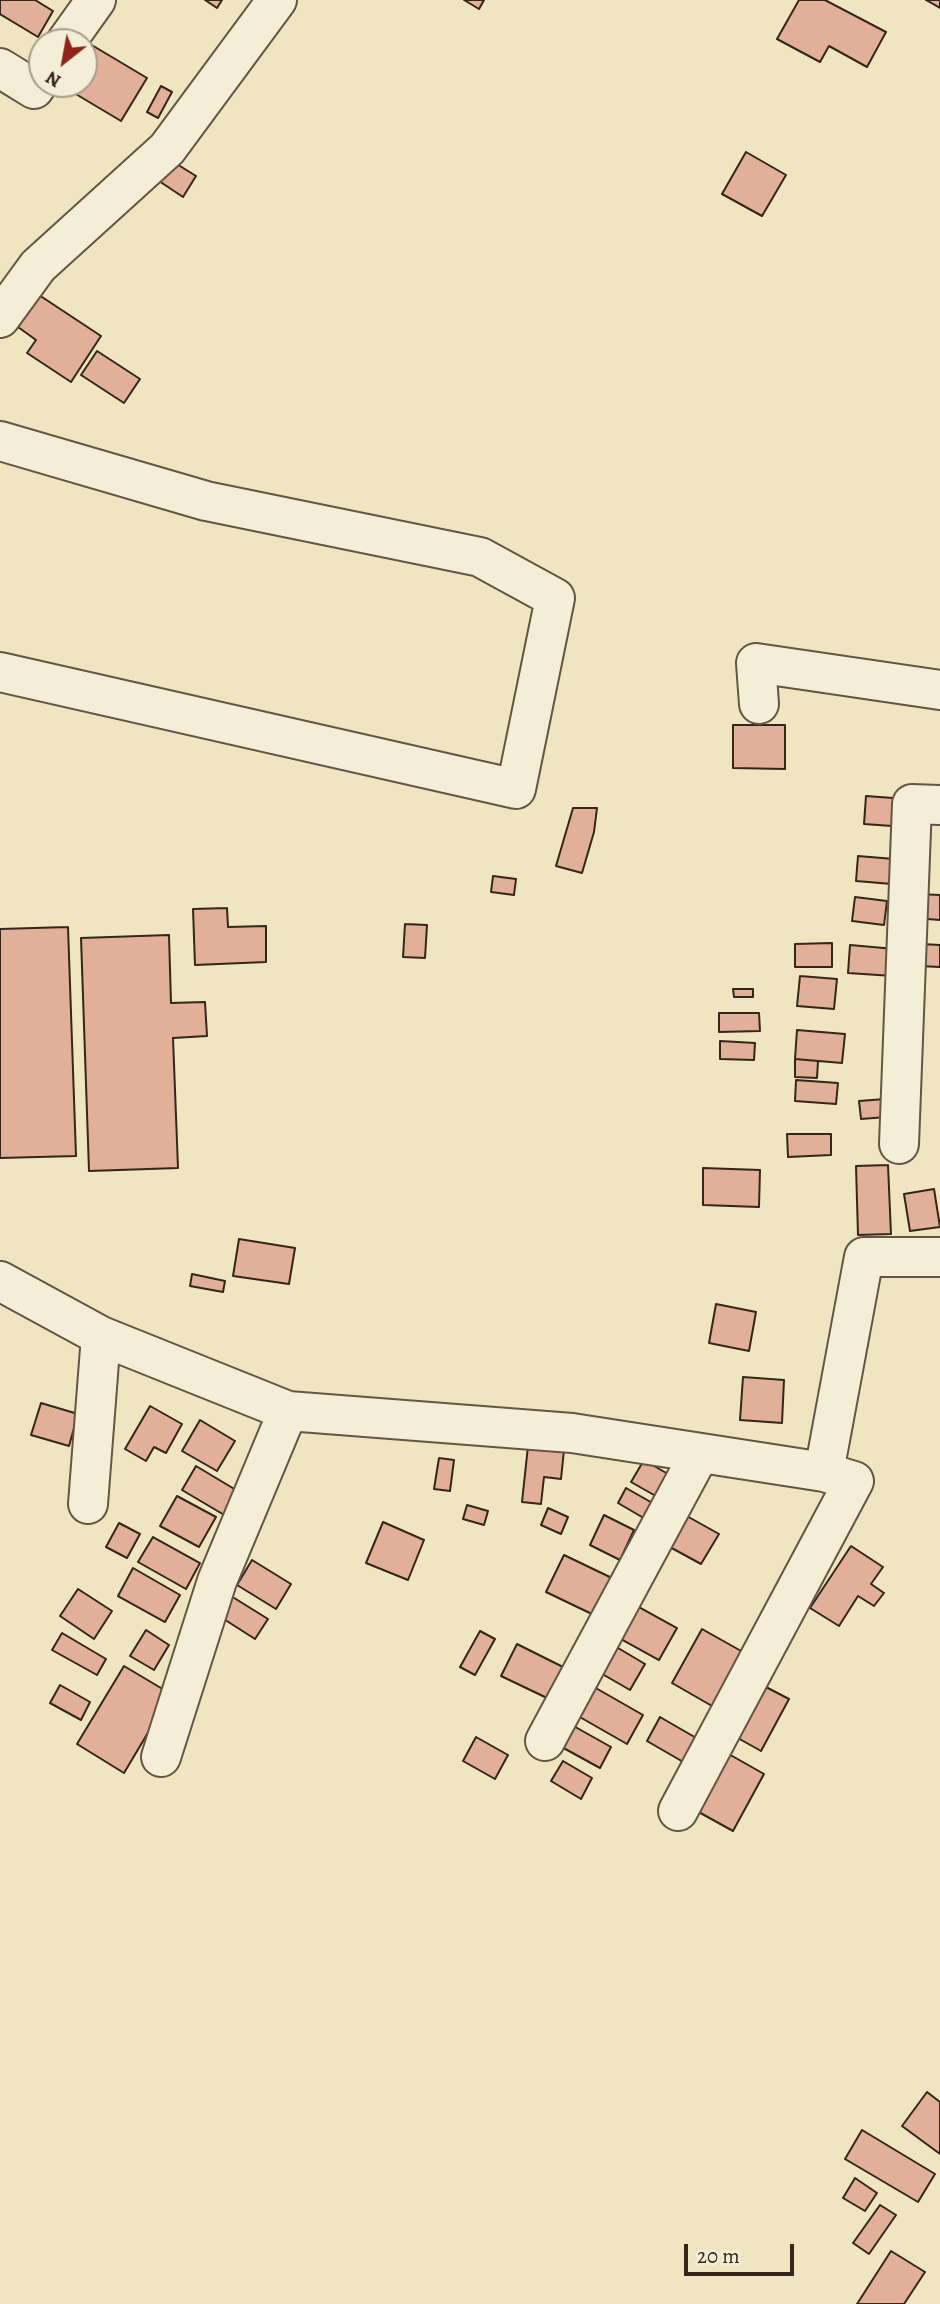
<!DOCTYPE html>
<style>
body{margin:0}
#map{position:relative;width:940px;height:2304px;overflow:hidden;background:#f0e5c1;font-family:Alegreya,serif}
canvas{display:block}
.north{position:absolute;left:28px;top:28px;width:70px;height:70px;box-sizing:border-box;background:#f5eed7;border:2px solid #a89e8b;border-radius:50%;rotate:211deg;font-size:19px;font-weight:700;line-height:28px;text-align:center;color:#34261a}
.north::after{content:'';display:block;margin:auto;width:24px;height:32px;background:#8f2418;clip-path:polygon(50% 0,100% 100%,50% 72%,0 100%)}
.scale{position:absolute;left:684px;top:2244px;width:110px;height:32px;box-sizing:border-box;border:4px solid #34261a;border-top:0;padding-left:9px;font-size:21px;line-height:24px;white-space:nowrap;color:#34261a;-webkit-text-stroke:5px #f5eed7;paint-order:stroke}
</style>
<div id="map">
<canvas width="940" height="2304"></canvas>
<div class="north">N</div>
<div class="scale">20 m</div>
</div>
<script>
const ctx = document.querySelector('canvas').getContext('2d');
ctx.lineJoin = 'round';
function fill(path, color) { ctx.fillStyle = color; ctx.fill(path, 'evenodd'); }
const shape = rows => new Path2D(rows.map(r => 'M' + r).join(''));
function strokePath(path, color, width, dash) { ctx.strokeStyle = color; ctx.lineWidth = width; ctx.lineCap = dash ? 'butt' : 'round'; ctx.setLineDash(dash || []); ctx.stroke(path); }
const building = shape([
 [0,0,35,0,53,11,38,37,0,14,0,0],
 [205,0,222,0,217,8,205,0],
 [464,0,484,0,479,9,464,0],
 [799,0,825,0,886,32,867,67,829,46,820,62,777,39,799,0],
 [926,0,940,0,940,8,926,0],
 [90,44,147,78,121,121,64,87,66,84,84,84,84,54,90,44],
 [161,86,172,92,158,118,147,112,161,86],
 [746,152,786,175,762,216,722,194,746,152],
 [172,161,196,176,183,197,159,181,172,161],
 [39,295,101,336,71,382,27,353,36,340,18,327,39,295],
 [97,351,140,379,124,403,81,375,97,351],
 [733,725,785,725,785,769,733,768,733,725],
 [866,796,893,798,892,826,864,824,866,796],
 [573,808,597,808,594,832,582,873,556,866,573,808],
 [858,856,894,859,892,884,856,881,858,856],
 [493,876,516,879,514,895,491,892,493,876],
 [918,894,940,895,940,920,915,918,918,894],
 [855,897,887,901,884,925,852,921,855,897],
 [227,908,228,927,266,926,266,962,195,965,193,909,227,908],
 [405,924,427,925,425,958,403,957,405,924],
 [68,927,76,1156,0,1158,0,929,68,927],
 [169,935,171,1003,205,1002,207,1036,173,1038,178,1168,89,1171,81,938,169,935],
 [832,943,832,967,795,967,795,944,832,943],
 [921,944,940,945,940,967,919,966,921,944],
 [850,945,895,949,893,976,848,973,850,945],
 [800,976,837,979,834,1009,797,1006,800,976],
 [733,989,753,989,753,997,734,997,733,989],
 [719,1013,759,1013,760,1031,719,1032,719,1013],
 [797,1030,845,1034,842,1063,795,1059,797,1030],
 [720,1041,755,1043,754,1060,720,1059,720,1041],
 [795,1059,818,1061,817,1078,795,1077,795,1059],
 [796,1080,838,1083,836,1104,795,1101,796,1080],
 [885,1099,887,1117,861,1119,859,1101,885,1099],
 [787,1134,831,1134,831,1155,788,1157,787,1134],
 [888,1165,891,1234,858,1235,856,1166,888,1165],
 [703,1168,760,1170,759,1207,703,1205,703,1168],
 [934,1189,940,1227,910,1231,904,1194,934,1189],
 [239,1239,295,1248,289,1284,233,1276,239,1239],
 [192,1274,225,1281,223,1292,190,1286,192,1274],
 [716,1304,756,1312,749,1351,709,1343,716,1304],
 [743,1377,784,1380,782,1423,740,1420,743,1377],
 [41,1403,78,1414,69,1446,31,1435,41,1403],
 [150,1406,182,1424,166,1453,154,1447,146,1461,125,1449,150,1406],
 [200,1420,235,1441,217,1471,182,1451,200,1420],
 [528,1446,564,1450,561,1479,544,1477,541,1504,522,1502,528,1446],
 [439,1458,454,1460,450,1491,434,1489,439,1458],
 [644,1460,673,1477,661,1499,631,1482,644,1460],
 [196,1466,241,1493,226,1516,182,1490,196,1466],
 [626,1488,656,1505,647,1520,618,1503,626,1488],
 [177,1496,216,1517,199,1547,160,1526,177,1496],
 [467,1505,488,1511,484,1525,463,1519,467,1505],
 [548,1508,568,1517,561,1534,541,1525,548,1508],
 [604,1515,634,1530,620,1560,590,1545,604,1515],
 [685,1515,719,1534,701,1564,668,1546,685,1515],
 [383,1522,424,1540,408,1580,366,1563,383,1522],
 [119,1523,140,1534,127,1558,106,1547,119,1523],
 [153,1537,200,1563,186,1589,138,1562,153,1537],
 [851,1546,883,1567,871,1584,884,1593,874,1606,858,1596,839,1626,810,1608,851,1546],
 [564,1555,614,1579,596,1616,546,1592,564,1555],
 [252,1560,291,1584,276,1609,237,1585,252,1560],
 [133,1568,180,1595,165,1622,118,1596,133,1568],
 [78,1589,112,1611,94,1639,60,1616,78,1589],
 [231,1596,268,1619,255,1639,219,1616,231,1596],
 [630,1602,677,1628,659,1660,612,1634,630,1602],
 [702,1629,750,1656,719,1710,672,1683,702,1629],
 [146,1630,169,1645,154,1670,130,1656,146,1630],
 [480,1631,495,1639,475,1675,460,1667,480,1631],
 [62,1633,106,1659,97,1675,52,1650,62,1633],
 [517,1644,563,1667,547,1698,501,1676,517,1644],
 [613,1645,645,1664,630,1690,597,1671,613,1645],
 [124,1666,171,1694,124,1773,77,1744,124,1666],
 [60,1685,90,1702,81,1720,50,1703,60,1685],
 [764,1686,789,1699,761,1751,736,1737,764,1686],
 [594,1687,643,1715,627,1744,578,1716,594,1687],
 [660,1717,698,1739,685,1763,647,1741,660,1717],
 [570,1724,611,1747,600,1768,558,1745,570,1724],
 [476,1737,508,1755,495,1779,463,1761,476,1737],
 [727,1753,764,1774,733,1831,695,1810,727,1753],
 [563,1761,592,1778,581,1799,551,1781,563,1761],
 [927,2092,940,2102,940,2154,902,2126,927,2092],
 [862,2130,935,2174,918,2202,845,2159,862,2130],
 [855,2178,877,2193,865,2211,843,2198,855,2178],
 [880,2205,896,2215,869,2254,853,2243,880,2205],
 [891,2251,925,2272,904,2304,857,2304,891,2251]
]);
fill(building, '#e2af98');
strokePath(building, '#34261a', 2);
const minor = shape([
 [66,42,96,0],
 [0,68,34,89,42,77],
 [0,318,38,266,167,149,277,0],
 [0,441,206,501,480,557,555,598,516,789,0,672],
 [759,704,756,663,940,690],
 [899,1144,912,804,940,805],
 [0,1281,101,1336,288,1411,572,1433,824,1472,854,1481,678,1811],
 [824,1472,864,1257,940,1257],
 [88,1504,101,1336],
 [545,1741,700,1453],
 [161,1757,217,1581,288,1411]
]);
strokePath(minor, '#635644', 42);
strokePath(minor, '#f5eed7', 38);
</script>
